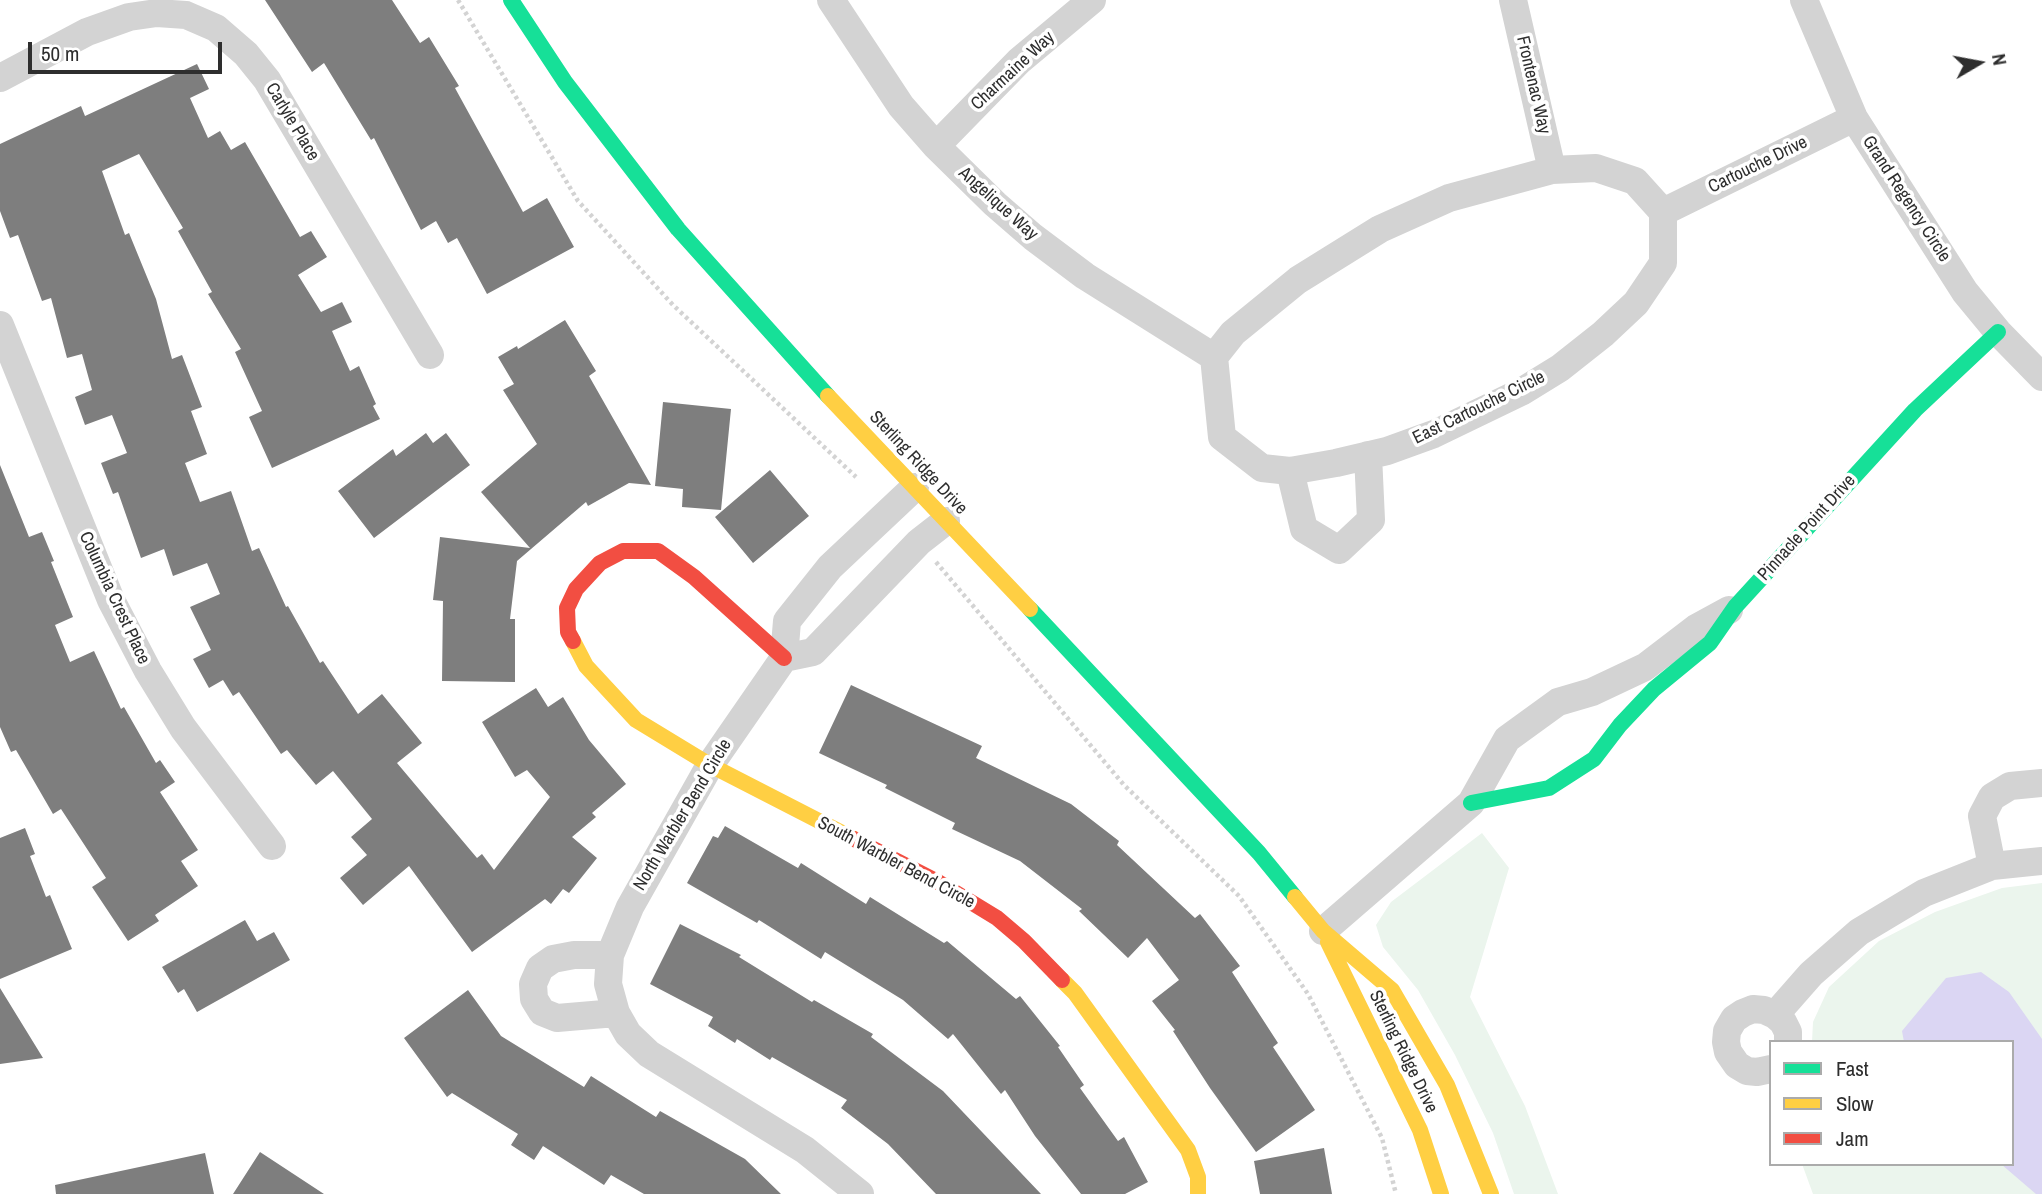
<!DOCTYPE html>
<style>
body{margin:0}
#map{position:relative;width:2042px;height:1194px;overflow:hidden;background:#fff;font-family:"Archivo Narrow",sans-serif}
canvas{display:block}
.legend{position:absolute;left:1769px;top:1040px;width:245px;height:126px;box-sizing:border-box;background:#fff;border:2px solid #ababab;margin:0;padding:9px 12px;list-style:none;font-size:21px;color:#2e2e2e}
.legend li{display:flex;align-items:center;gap:14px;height:35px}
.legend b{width:35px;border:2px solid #ababab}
.north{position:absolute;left:1944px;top:28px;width:70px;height:70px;-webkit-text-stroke:5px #fff;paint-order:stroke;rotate:80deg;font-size:19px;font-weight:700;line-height:28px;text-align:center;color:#2e2e2e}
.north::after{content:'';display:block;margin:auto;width:24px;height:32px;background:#2e2e2e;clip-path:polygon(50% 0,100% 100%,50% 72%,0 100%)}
.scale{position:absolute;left:28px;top:42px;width:194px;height:32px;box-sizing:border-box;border:4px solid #2e2e2e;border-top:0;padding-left:9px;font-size:21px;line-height:24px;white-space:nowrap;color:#2e2e2e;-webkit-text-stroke:5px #fff;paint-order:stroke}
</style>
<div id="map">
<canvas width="2042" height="1194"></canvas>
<ul class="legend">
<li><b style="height:9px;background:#16e098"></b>Fast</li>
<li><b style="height:9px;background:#ffcf43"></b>Slow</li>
<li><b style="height:9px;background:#f24e42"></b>Jam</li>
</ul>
<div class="north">N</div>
<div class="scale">50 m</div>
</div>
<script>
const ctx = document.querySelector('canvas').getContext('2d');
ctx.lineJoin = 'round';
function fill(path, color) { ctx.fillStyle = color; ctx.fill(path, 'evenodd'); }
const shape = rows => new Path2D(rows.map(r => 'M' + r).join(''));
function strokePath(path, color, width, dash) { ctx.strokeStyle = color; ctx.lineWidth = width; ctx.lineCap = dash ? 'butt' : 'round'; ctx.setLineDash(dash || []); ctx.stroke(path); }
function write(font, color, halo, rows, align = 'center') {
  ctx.font = font + ' "Archivo Narrow",sans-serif'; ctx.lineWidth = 7; ctx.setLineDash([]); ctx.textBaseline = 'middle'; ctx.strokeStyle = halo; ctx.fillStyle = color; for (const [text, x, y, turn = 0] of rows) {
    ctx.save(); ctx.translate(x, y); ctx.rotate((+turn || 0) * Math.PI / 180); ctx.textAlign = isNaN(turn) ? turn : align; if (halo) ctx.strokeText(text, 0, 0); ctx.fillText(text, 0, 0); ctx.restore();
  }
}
fill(shape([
 [1482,833,1509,868,1470,997,1525,1106,1558,1194,1514,1194,1493,1133,1455,1055,1418,990,1383,947,1376,925,1391,902],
 [2042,883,2042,1194,1813,1194,1802,1164,2012,1164,2012,1042,1812,1042,1813,1022,1829,987,1879,941,1935,912,2002,888]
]), '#ebf5ed');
fill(shape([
 [1981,972,2009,992,2042,1039,2042,1194,2036,1194,2001,1164,2012,1164,2012,1042,1904,1042,1902,1031,1946,978]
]), '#dbd6f3');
fill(shape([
 [265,0,392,0,420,43,429,37,459,86,455,88,523,212,547,198,574,247,487,294,457,238,448,243,436,221,421,230,374,138,371,140,324,63,312,72],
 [197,64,209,89,190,98,208,138,220,131,231,150,245,142,300,237,311,231,327,257,298,275,321,312,342,302,352,322,332,331,350,371,359,366,376,404,373,406,380,419,272,468,249,417,262,411,235,352,241,349,208,294,212,292,178,231,183,228,139,154,102,171,125,235,129,233,156,299,172,359,182,355,202,407,191,411,207,454,185,463,200,502,231,491,252,551,259,548,286,607,288,606,320,663,323,661,358,714,382,694,422,743,397,763,477,858,482,854,494,870,550,797,527,770,515,777,482,722,536,688,548,707,563,697,589,740,626,784,592,813,596,817,572,837,597,858,569,893,563,889,551,904,545,899,472,952,409,866,363,905,340,878,367,855,351,837,372,819,333,771,316,785,287,750,281,754,239,692,233,696,223,680,209,688,193,659,211,650,190,607,220,594,207,563,173,576,164,549,141,558,118,492,113,494,101,463,127,453,112,415,85,425,75,397,92,390,82,354,67,358,51,298,42,301,18,235,10,238,0,211,0,144,81,106,85,116],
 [565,320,596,371,589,376,651,485,629,483,588,506,586,502,517,561,510,619,515,619,515,682,442,681,443,601,433,600,440,537,530,548,481,492,537,444,503,390,514,384,498,357,517,346,518,349],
 [663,402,731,409,721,510,682,507,683,489,655,486],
 [426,433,433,443,446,433,470,465,374,538,338,491,393,449,396,456],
 [0,465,29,537,42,532,54,561,51,562,73,617,55,625,70,662,94,651,121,709,124,707,156,763,160,760,175,782,160,792,198,850,181,861,198,886,155,915,159,921,128,941,92,887,106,878,61,809,53,814,16,750,11,752,0,727],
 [770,470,809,516,753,563,715,517],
 [851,685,982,746,976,758,1071,804,1119,841,1117,845,1195,918,1200,914,1240,966,1232,972,1278,1043,1273,1047,1315,1110,1256,1152,1210,1088,1173,1031,1175,1030,1152,1001,1179,980,1147,938,1128,958,1079,911,1082,909,1020,861,952,829,955,823,885,788,887,785,819,753],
 [725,826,798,868,801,863,866,904,870,897,944,943,947,941,1016,999,1020,996,1060,1046,1058,1047,1084,1085,1080,1088,1118,1141,1124,1137,1148,1182,1125,1194,1081,1194,1035,1136,1005,1090,1001,1094,953,1034,948,1039,903,1000,825,952,821,959,759,920,757,923,687,883,713,836,718,838],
 [25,828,35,854,30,856,46,897,50,895,72,949,0,979,0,838],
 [245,920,257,941,274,932,290,960,197,1012,184,989,178,993,162,967],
 [680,924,741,955,739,957,812,1002,814,1000,873,1034,871,1037,943,1091,1041,1194,936,1194,888,1144,841,1108,847,1100,772,1057,770,1060,737,1039,735,1043,708,1026,713,1017,650,984],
 [0,988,43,1058,0,1064],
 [468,990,501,1036,584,1087,591,1076,656,1117,660,1111,745,1159,781,1194,644,1194,611,1175,604,1185,543,1146,534,1160,511,1145,518,1134,452,1093,447,1097,404,1038],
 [1324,1148,1332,1194,1260,1194,1254,1161],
 [260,1152,324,1194,233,1194],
 [205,1153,214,1194,56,1194,55,1185]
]), '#7e7e7e');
strokePath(shape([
 [458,0,578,201,673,305,856,477],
 [936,562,1124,785,1239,896,1308,994,1382,1138,1396,1194]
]), '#d3d3d3', 4.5, [3.5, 3.5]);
strokePath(shape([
 [831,0,901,106,936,146,995,204,1033,237,1085,276,1214,357],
 [1513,0,1552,170],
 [1804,0,1854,118,1965,292,1998,332,2042,377],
 [0,78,87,32,129,17,157,13,186,15,216,28,246,54,267,80,430,355],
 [936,146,1019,61,1092,0],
 [1663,212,1854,118],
 [0,325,111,600,148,671,183,728,272,846],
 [1214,357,1222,437,1262,468,1290,471,1336,463,1387,451,1434,434,1521,392,1560,368,1603,334,1636,303,1663,263,1663,212],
 [1214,357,1233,333,1298,280,1380,229,1449,198,1552,170,1596,168,1635,181,1663,212],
 [1290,471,1304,529,1339,550,1371,520,1368,455],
 [784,658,813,652,919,542,946,521],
 [1992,866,1982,816,1992,797,2010,786,2042,783],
 [1323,931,1471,803,1507,739,1558,702,1592,692,1645,667,1696,628,1729,610],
 [610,955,574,955,553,959,540,968,533,984,534,999,542,1012,557,1018,616,1013],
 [1775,1015,1811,974,1859,932,1924,893,1992,866,2042,861],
 [1771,1069,1757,1072,1747,1071,1737,1065,1728,1052,1726,1042,1727,1031,1734,1019,1743,1013,1753,1009,1764,1010,1775,1015,1783,1022,1788,1032,1788,1042],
 [860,1194,805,1150,649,1054,628,1034,616,1013,608,984,610,955,630,907,710,765,784,658,787,621,830,567,915,487]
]), '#d3d3d3', 28);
strokePath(shape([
 [511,0,565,82,678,229,828,396],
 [1030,609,1259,853,1295,897],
 [1471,803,1549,788,1594,759,1620,725,1654,689,1710,643,1735,607,1915,410,1998,332]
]), '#16e098', 16);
strokePath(shape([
 [828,396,1030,609],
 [573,641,586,666,636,720,710,765,854,839],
 [1295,897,1323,931,1392,990,1447,1085,1491,1194],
 [1328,942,1420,1130,1441,1194],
 [1062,980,1075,993,1188,1150,1198,1177,1198,1194]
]), '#ffcf43', 16);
strokePath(shape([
 [573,641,568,632,567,608,576,589,600,563,623,551,658,551,694,577,784,658],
 [854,839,938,882,997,918,1024,941,1062,980]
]), '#f24e42', 16);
write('18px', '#2e2e2e', '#fff', [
 ["Charmaine Way",1013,71,-43],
 ["Frontenac Way",1533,85,77],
 ["Carlyle Place",292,122,59],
 ["Cartouche Drive",1758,165,-26],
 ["Grand Regency Circle",1906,199,57],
 ["Angelique Way",998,204,42],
 ["East Cartouche Circle",1479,408,-26],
 ["Sterling Ridge Drive",918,463,47],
 ["Pinnacle Point Drive",1807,528,-48],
 ["Columbia Crest Place",114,598,65],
 ["North Warbler Bend Circle",683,815,-59],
 ["South Warbler Bend Circle",896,863,28],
 ["Sterling Ridge Drive",1403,1052,64]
]);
</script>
